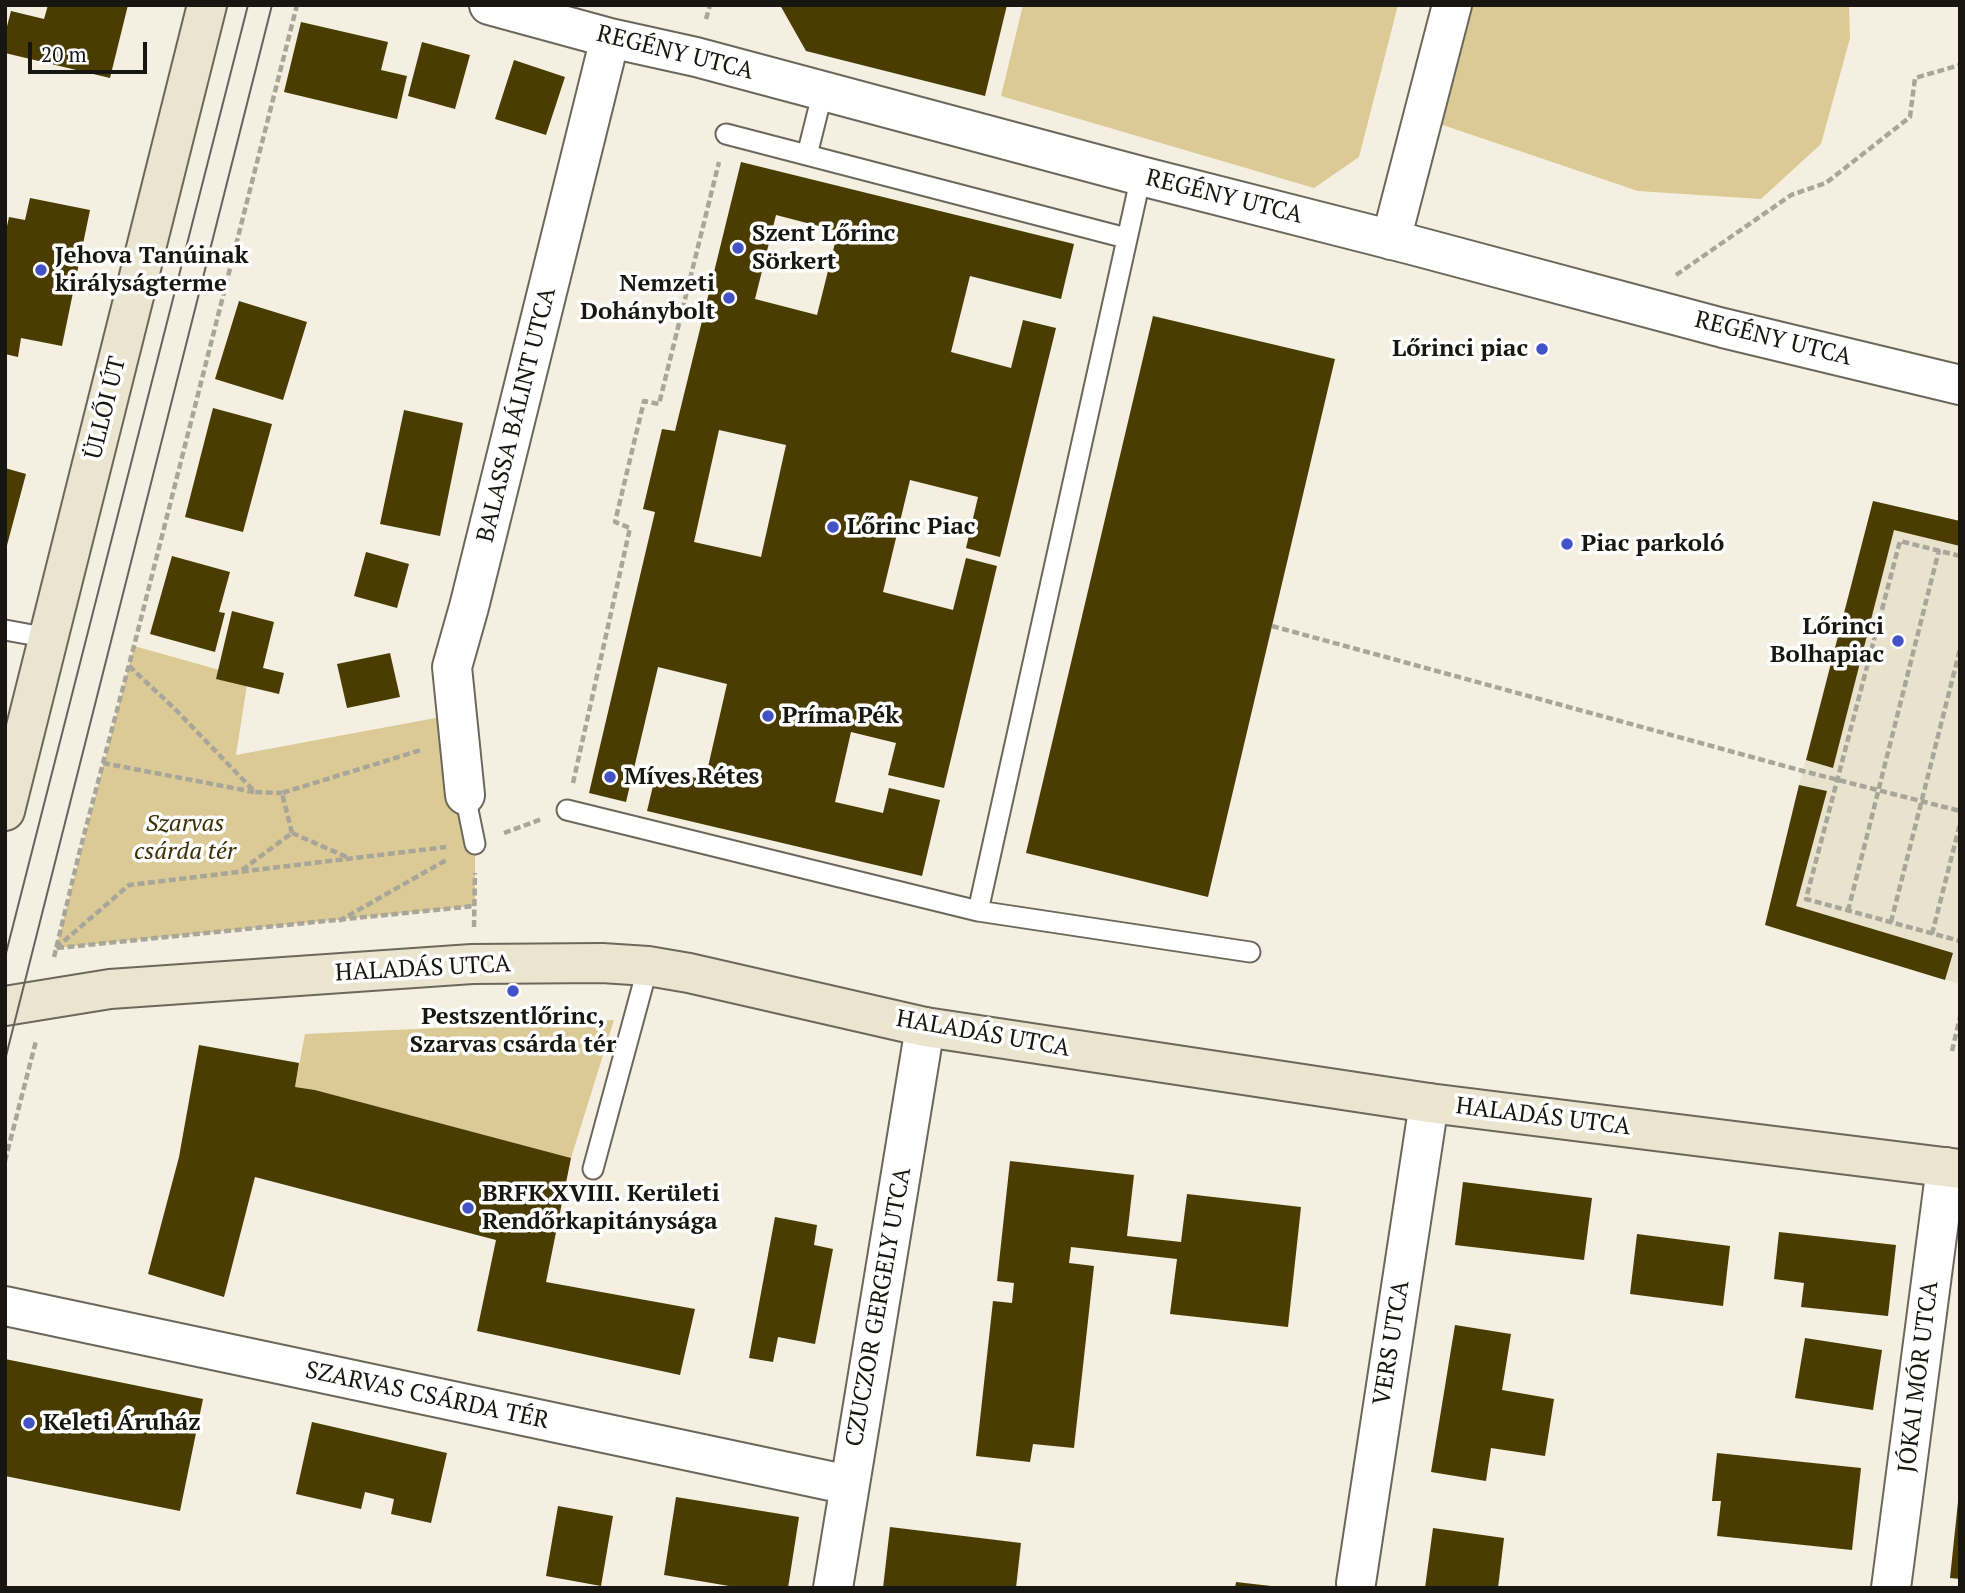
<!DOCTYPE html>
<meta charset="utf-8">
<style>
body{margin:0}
#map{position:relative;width:1965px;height:1593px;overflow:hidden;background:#f4efe0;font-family:"PT Serif",serif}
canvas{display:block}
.frame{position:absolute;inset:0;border:7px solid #171611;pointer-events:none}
.scale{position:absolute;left:28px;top:42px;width:119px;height:32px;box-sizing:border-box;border:4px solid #171611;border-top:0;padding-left:9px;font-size:21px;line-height:24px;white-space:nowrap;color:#171611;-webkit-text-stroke:5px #fff;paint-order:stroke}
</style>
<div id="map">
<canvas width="1965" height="1593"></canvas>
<div class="frame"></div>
<div class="scale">20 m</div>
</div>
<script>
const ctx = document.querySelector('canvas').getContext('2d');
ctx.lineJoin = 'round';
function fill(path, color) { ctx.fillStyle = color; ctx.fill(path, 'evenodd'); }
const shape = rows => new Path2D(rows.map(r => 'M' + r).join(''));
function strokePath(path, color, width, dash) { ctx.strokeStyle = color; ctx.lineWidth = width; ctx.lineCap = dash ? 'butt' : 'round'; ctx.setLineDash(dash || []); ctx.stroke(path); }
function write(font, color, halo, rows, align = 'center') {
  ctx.font = font + ' "PT Serif",serif'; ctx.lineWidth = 7; ctx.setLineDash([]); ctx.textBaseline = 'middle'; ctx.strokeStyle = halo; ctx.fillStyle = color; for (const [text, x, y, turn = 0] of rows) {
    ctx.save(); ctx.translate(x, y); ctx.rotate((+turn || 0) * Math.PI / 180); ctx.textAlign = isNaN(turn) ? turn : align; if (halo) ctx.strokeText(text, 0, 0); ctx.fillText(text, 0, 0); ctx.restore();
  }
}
fill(shape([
 [1873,501,1960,521,1960,984,1765,925,1799,785]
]), '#e9e2cc');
fill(shape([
 [1023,5,1398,5,1359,157,1314,188,1001,96],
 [1452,5,1849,5,1850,38,1821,144,1761,199,1638,191,1422,118],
 [134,646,248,678,236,755,457,714,475,844,475,906,56,948],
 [614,1020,571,1158,315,1090,295,1087,305,1034]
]), '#dbca95');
fill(shape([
 [48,5,128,5,110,78,5,53,5,34,11,11,44,19],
 [780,5,1007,5,985,96,806,51],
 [301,22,388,42,381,70,407,76,397,119,284,92],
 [422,42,470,55,455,109,408,96],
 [514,60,565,77,546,135,495,119],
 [741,162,1074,244,1061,299,970,276,951,352,1011,368,1023,320,1056,328,1000,557,966,548,978,497,910,480,883,592,953,610,966,558,997,566,944,788,888,775,896,743,851,732,835,802,883,813,889,788,940,800,922,876,647,811,657,769,705,780,727,684,658,667,626,802,589,793,655,512,643,509,662,429,675,431],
 [776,215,838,231,817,315,755,299],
 [719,430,786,445,761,557,694,542],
 [30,198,90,210,62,346,21,338,18,357,5,354,5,235,9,217,25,220],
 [239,301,307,322,283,400,215,379],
 [1153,316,1335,359,1208,897,1026,853],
 [213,408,272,424,243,532,185,517],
 [404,410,463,423,440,536,380,524],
 [5,468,26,474,6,549,5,549],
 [1873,501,1960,521,1960,546,1894,530,1833,768,1806,760],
 [366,552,409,564,397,608,354,596],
 [172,556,230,572,219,612,225,613,215,652,150,634],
 [232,611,274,622,263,668,284,673,279,694,216,679],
 [390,653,400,697,347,708,337,664],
 [1799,785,1827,791,1796,906,1953,953,1945,980,1765,925],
 [199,1045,299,1063,295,1087,315,1090,571,1158,546,1282,695,1309,680,1375,477,1331,496,1240,255,1177,224,1297,148,1274,179,1157],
 [1010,1161,1134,1175,1127,1236,1181,1242,1187,1194,1301,1207,1288,1327,1170,1314,1177,1259,1071,1247,1069,1263,1094,1266,1074,1448,1033,1444,1030,1462,976,1456,993,1301,1012,1303,1014,1283,997,1281],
 [1463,1182,1592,1198,1584,1260,1455,1245],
 [775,1217,817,1225,814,1245,833,1249,815,1344,778,1337,773,1362,749,1358],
 [1779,1232,1896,1245,1888,1316,1801,1307,1804,1283,1774,1279],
 [1637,1234,1730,1246,1723,1306,1630,1294],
 [1455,1325,1511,1334,1502,1390,1554,1399,1545,1456,1491,1448,1486,1481,1431,1472],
 [1805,1338,1882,1350,1873,1410,1795,1398],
 [5,1359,203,1399,180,1511,5,1476],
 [312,1422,447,1453,431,1523,391,1514,394,1499,365,1492,361,1509,296,1494],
 [1717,1453,1861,1468,1852,1550,1717,1536,1721,1501,1712,1501],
 [676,1497,799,1517,788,1588,741,1588,664,1575],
 [1958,1502,1960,1502,1960,1579,1950,1578],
 [558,1506,613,1516,601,1586,546,1576],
 [890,1527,1021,1543,1016,1588,883,1588],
 [1433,1528,1504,1538,1498,1588,1425,1588],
 [1236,1582,1271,1586,1271,1588,1235,1588]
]), '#4b3c02');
const lane = shape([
 [726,134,1126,238],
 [807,155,823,91],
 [5,630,49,638],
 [465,795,475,844],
 [567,810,978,911,1141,176],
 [978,911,1250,952],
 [593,1169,648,966]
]);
const street = shape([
 [489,5,610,38,696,57,1141,176,1412,245,1723,328,1960,385],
 [1391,240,1452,5],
 [465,795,452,667,469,607,610,38],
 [5,1306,849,1485],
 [1356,1583,1429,1103],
 [833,1588,925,1027],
 [1891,1588,1946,1167]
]);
const secondary = shape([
 [5,811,207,5],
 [5,1006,110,989,472,964,602,963,648,966,689,973,925,1027,1429,1103,1960,1169]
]);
strokePath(lane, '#6b675a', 23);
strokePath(street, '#6b675a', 42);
strokePath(secondary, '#6b675a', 42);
strokePath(shape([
 [706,19,710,5],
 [1676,275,1791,195,1826,183,1910,117,1915,78,1960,65],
 [1960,556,1900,541,1806,899,1960,941],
 [1272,626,1803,771,1960,811],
 [129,666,175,709,255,792,282,793],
 [103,763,254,792],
 [573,783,630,528,615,522,644,401,659,404,719,162],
 [292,833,282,793,421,750],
 [292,833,349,858],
 [504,833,542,819],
 [242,870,292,833],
 [1848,911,1939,550],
 [339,921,448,859],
 [1891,922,1960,649],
 [474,927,475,873],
 [1932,934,1960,824],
 [56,948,129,885,446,847],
 [57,948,475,906],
 [54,957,80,850,134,646,297,5],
 [1952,1051,1960,1017],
 [5,1161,36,1041]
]), '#a8a599', 4.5, [7, 3.5]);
strokePath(lane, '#fff', 19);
strokePath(street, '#fff', 38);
strokePath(secondary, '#ebe5d0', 38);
strokePath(shape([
 [5,957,248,5],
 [5,1060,272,5]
]), '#66635b', 2);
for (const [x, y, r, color] of [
 [738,248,7,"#4253c7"],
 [41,270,7,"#4253c7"],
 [729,298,7,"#4253c7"],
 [1542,349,7,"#4253c7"],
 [833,527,7,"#4253c7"],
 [1567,544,7,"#4253c7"],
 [1898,641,7,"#4253c7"],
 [768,716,7,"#4253c7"],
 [610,777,7,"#4253c7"],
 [513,991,7,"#4253c7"],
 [468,1208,7,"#4253c7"],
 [29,1423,7,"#4253c7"]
]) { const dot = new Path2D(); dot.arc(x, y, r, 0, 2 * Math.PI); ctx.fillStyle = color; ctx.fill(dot); strokePath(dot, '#fff', 2.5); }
write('24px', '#171611', '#fff', [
 ["REGÉNY UTCA",675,53,14],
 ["REGÉNY UTCA",1224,197,14],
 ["REGÉNY UTCA",1773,339,14],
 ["ÜLLŐI ÚT",106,408,-76],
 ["BALASSA BÁLINT UTCA",517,415,-76],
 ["HALADÁS UTCA",423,969,-3],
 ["HALADÁS UTCA",983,1034,10],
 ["HALADÁS UTCA",1543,1117,7],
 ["CZUCZOR GERGELY UTCA",879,1307,-80],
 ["VERS UTCA",1392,1343,-81],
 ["JÓKAI MÓR UTCA",1919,1377,-83],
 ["SZARVAS CSÁRDA TÉR",427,1396,12]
]);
write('bold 24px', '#171611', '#fff', [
 ["Szent Lőrinc",752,234],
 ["Sörkert",752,262],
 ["Jehova Tanúinak",55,256],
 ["királyságterme",55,284],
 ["Nemzeti",715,284,"right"],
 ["Dohánybolt",715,312,"right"],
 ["Lőrinci piac",1528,349,"right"],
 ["Lőrinc Piac",847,527],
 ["Piac parkoló",1581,544],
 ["Lőrinci",1884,627,"right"],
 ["Bolhapiac",1884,655,"right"],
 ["Príma Pék",782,716],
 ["Míves Rétes",624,777],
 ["Pestszentlőrinc,",513,1017,"center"],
 ["Szarvas csárda tér",513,1045,"center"],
 ["BRFK XVIII. Kerületi",482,1194],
 ["Rendőrkapitánysága",482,1222],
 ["Keleti Áruház",43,1423]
], 'left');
write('italic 24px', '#3c2f02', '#fff', [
 ["Szarvas",185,824],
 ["csárda tér",185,852]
]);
</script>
